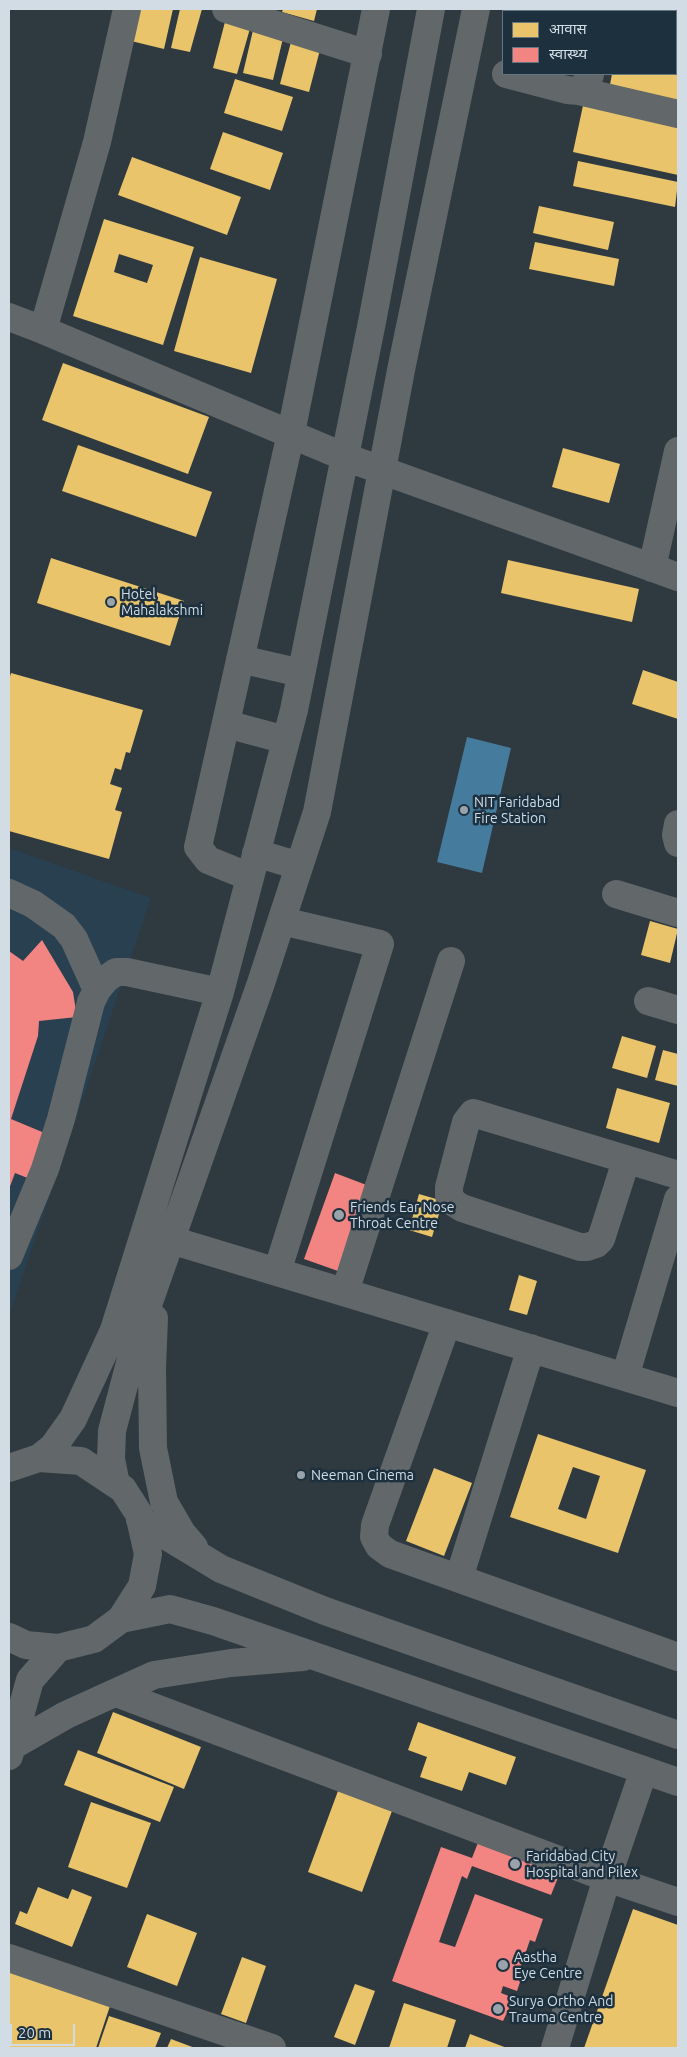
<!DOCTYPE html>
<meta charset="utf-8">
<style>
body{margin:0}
#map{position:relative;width:687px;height:2057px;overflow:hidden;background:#2f3940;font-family:Ubuntu,"Noto Sans Devanagari",sans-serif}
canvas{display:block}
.frame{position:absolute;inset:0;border:10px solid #d1dce5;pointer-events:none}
.legend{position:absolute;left:502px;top:10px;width:175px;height:65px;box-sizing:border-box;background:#1d303e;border:1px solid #657581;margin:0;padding:6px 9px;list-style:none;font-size:15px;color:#d1dce5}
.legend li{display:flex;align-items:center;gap:10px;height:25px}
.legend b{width:25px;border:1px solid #657581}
.scale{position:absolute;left:10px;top:2024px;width:65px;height:22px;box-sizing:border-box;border:2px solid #d1dce5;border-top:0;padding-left:6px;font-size:15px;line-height:18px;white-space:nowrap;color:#d1dce5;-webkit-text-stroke:4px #1d303e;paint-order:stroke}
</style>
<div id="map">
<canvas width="687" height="2057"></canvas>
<div class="frame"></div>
<ul class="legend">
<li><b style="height:14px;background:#e9c46a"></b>आवास</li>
<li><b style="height:14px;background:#f28482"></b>स्वास्थ्य</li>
</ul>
<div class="scale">20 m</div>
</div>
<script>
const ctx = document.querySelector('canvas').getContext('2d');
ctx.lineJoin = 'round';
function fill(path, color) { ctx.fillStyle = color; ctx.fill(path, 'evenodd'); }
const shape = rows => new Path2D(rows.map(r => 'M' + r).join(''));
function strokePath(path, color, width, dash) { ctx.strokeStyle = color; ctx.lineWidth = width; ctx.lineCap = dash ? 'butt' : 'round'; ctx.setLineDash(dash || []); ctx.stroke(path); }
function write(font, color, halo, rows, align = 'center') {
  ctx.font = font + ' Ubuntu,sans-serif'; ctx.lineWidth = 5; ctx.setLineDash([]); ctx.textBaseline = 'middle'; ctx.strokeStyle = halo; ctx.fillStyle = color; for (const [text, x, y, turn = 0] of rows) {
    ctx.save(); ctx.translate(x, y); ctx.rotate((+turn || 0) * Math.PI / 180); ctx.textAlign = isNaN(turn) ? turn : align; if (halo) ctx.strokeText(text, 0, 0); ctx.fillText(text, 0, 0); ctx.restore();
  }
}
fill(shape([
 [9,848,151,898,9,1316]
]), '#294051');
fill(shape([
 [138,9,173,9,164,49,131,41],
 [180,9,202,9,190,52,171,48],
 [283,9,317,9,314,21,282,12],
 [226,18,251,25,237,74,213,68],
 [254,26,284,34,273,80,243,73],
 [676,28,678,28,678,104,609,90,612,74,676,74],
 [292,38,321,46,309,92,280,84],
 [235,79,293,97,282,131,224,113],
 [584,101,678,121,678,175,573,152],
 [223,132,283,153,270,190,210,169],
 [132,157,241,197,227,235,118,195],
 [578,161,678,182,675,207,573,186],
 [539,206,614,222,608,250,533,233],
 [104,219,194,247,163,345,73,316],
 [119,254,153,265,147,283,114,272],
 [535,242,619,259,614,286,529,269],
 [200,257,277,279,251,373,174,351],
 [63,363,209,417,188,474,42,420],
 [78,445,212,492,196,537,62,491],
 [563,448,620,464,609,503,552,487],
 [51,558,184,601,170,646,37,603],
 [508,560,639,589,632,622,501,593],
 [643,670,678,682,678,719,632,704],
 [11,673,143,710,130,753,126,752,121,770,115,768,110,784,122,788,115,810,122,812,109,859,9,831,9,680],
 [650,921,678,929,670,963,641,955],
 [622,1036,656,1046,647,1078,612,1068],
 [663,1050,678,1054,678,1086,655,1080],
 [617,1088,670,1103,659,1143,606,1128],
 [419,1194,443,1201,432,1237,409,1230],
 [519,1275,537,1281,527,1315,509,1310],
 [538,1434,646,1470,618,1553,510,1517],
 [573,1467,600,1476,586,1519,558,1509],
 [434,1468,472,1483,444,1556,406,1541],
 [113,1712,201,1747,184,1789,97,1753],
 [418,1722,516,1757,506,1785,469,1772,462,1791,420,1777,427,1757,408,1750],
 [78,1750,174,1787,160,1822,64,1785],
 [338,1791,392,1811,362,1892,308,1872],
 [91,1802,151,1823,127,1888,68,1867],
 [38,1887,68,1899,72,1889,92,1897,72,1947,15,1924,20,1911,27,1914],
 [633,1909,678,1925,678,2048,584,2048],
 [147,1914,197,1933,177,1986,127,1967],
 [242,1957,266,1966,246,2023,221,2014],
 [9,1965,112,2000,96,2048,9,2048],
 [355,1984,375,1991,355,2045,334,2037],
 [404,2003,456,2020,447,2048,389,2048],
 [109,2016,161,2033,155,2048,98,2048],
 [470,2034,507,2048,465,2048],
 [171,2039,195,2048,167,2048]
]), '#e9c46a');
fill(shape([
 [42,940,73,992,77,1017,39,1021,38,1036,11,1119,47,1134,30,1179,15,1173,9,1189,9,951,23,961],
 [335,1173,369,1186,338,1271,304,1259],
 [479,1840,561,1870,551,1895,472,1866,467,1879,462,1876,439,1942,455,1947,475,1894,543,1919,535,1942,530,1940,520,1969,524,1970,517,1991,503,1986,501,1993,514,1998,503,2021,392,1981,441,1847,472,1858]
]), '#f28482');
fill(shape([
 [467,737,511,748,482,873,437,862]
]), '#457b9d');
strokePath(shape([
 [226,9,368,54],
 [517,9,527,11],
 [635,9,646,11],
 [600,11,602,9],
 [676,18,678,18],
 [506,74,567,90,579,91,584,86,590,75],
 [579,91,678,114],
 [9,317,43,330,345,457,678,577],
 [43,330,97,142,127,9],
 [652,568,678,451],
 [240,659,301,673],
 [226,724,286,740],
 [678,824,676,835,678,843],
 [256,853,299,866],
 [250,877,208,860,198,847,291,433,376,9],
 [9,893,33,904,64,926,74,939,97,990],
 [616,894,678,913],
 [648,1001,678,1010],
 [626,1161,601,1239,596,1244,587,1247,580,1247,462,1208,454,1203,449,1196,449,1187,466,1122,473,1113,678,1175],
 [171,1240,678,1393],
 [9,1256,45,1169,61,1119,91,1002,97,990,106,979,116,972,127,972,220,992],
 [277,1272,380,944,282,921],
 [345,1292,451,961],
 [154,1318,152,1368,153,1448,164,1502,182,1533,194,1547],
 [447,1323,375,1525,374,1537,379,1546,390,1554,678,1657],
 [625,1377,678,1199],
 [39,1458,53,1447,73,1419,114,1330,220,992,294,710,372,322,431,9],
 [9,1468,39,1458,81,1461,123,1489,139,1514,148,1554,142,1586,121,1619,94,1639,58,1648,26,1645,9,1637],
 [116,1484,111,1459,112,1431,137,1336,261,983,317,812,402,365,476,9],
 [140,1520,221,1569,325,1611,678,1735],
 [459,1578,531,1348],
 [121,1619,170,1609,213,1621,678,1782],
 [116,1693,607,1878,678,1902],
 [12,1746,66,1715,154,1675,231,1663,303,1657],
 [9,1756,30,1680,58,1648],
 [9,1958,272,2048],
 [555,2048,607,1878,644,1770]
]), '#626769', 28);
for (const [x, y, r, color] of [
 [111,602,5,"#98a3ab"],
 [464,810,5,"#98a3ab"],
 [339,1215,6,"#98a3ab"],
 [301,1475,5,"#98a3ab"],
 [515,1864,6,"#98a3ab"],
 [503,1965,6,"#98a3ab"],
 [498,2009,6,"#98a3ab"]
]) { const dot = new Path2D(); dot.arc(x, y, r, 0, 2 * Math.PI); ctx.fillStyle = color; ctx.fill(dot); strokePath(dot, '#1d303e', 2); }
write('14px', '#d1dce5', '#1d303e', [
 ["Hotel",121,594],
 ["Mahalakshmi",121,610],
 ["NIT Faridabad",474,802],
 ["Fire Station",474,818],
 ["Friends Ear Nose",350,1207],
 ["Throat Centre",350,1223],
 ["Neeman Cinema",311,1475],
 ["Faridabad City",526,1856],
 ["Hospital and Pilex",526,1872],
 ["Aastha",514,1957],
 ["Eye Centre",514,1973],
 ["Surya Ortho And",509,2001],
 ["Trauma Centre",509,2017]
], 'left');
</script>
